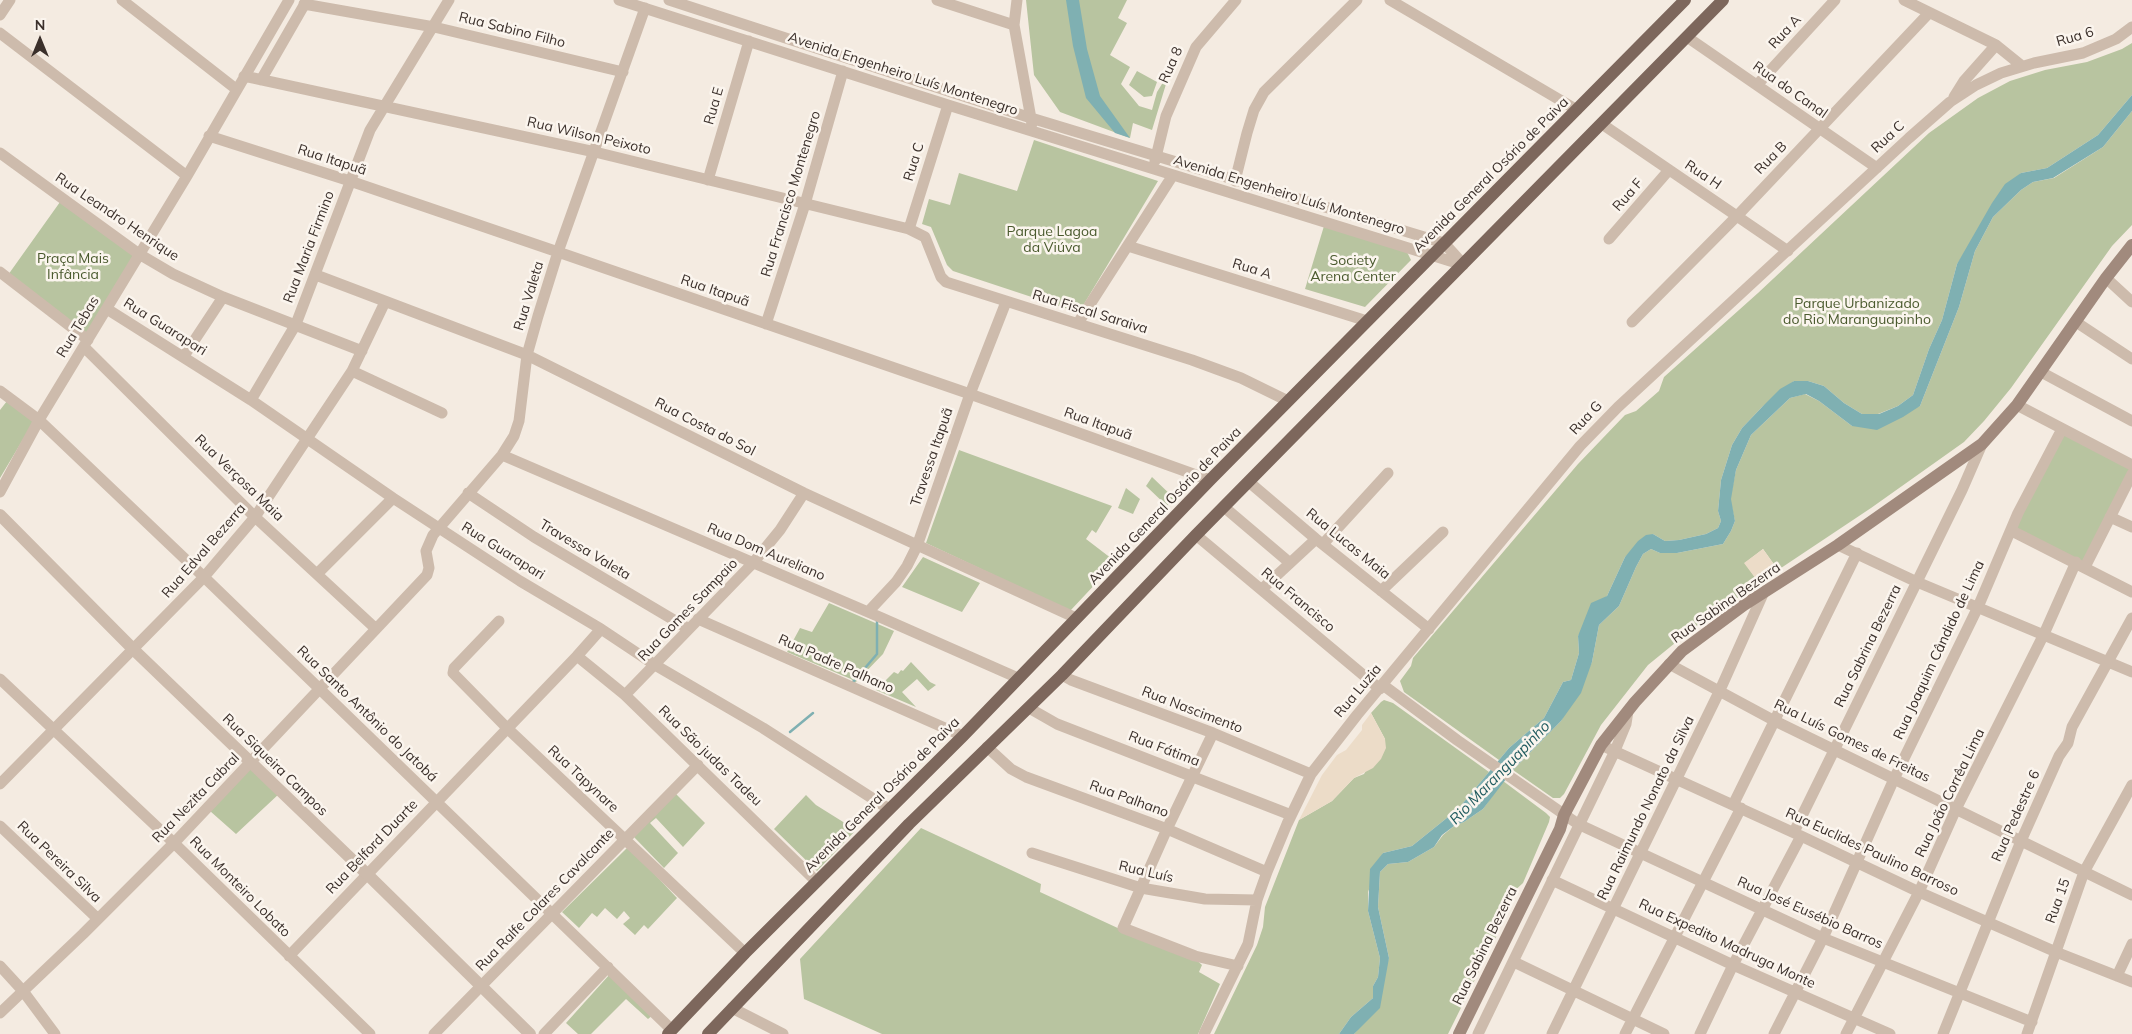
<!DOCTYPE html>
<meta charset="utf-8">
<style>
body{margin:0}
#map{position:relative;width:2132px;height:1034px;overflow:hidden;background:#f4ebe1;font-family:Mulish,sans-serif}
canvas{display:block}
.north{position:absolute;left:15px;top:15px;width:50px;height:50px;-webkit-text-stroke:4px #fbf5ee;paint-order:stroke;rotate:0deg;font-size:14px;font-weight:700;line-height:20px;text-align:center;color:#3b302b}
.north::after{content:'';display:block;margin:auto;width:18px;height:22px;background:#3b302b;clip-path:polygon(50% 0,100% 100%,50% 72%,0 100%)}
</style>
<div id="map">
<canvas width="2132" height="1034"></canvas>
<div class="north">N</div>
</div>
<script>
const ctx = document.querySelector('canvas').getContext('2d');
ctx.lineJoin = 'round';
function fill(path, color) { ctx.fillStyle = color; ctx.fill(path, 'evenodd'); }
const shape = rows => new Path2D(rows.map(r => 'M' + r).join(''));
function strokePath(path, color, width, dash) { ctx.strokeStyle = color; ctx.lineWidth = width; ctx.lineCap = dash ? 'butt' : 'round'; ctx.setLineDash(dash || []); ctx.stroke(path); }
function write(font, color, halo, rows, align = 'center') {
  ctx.font = font + ' Mulish,sans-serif'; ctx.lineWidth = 5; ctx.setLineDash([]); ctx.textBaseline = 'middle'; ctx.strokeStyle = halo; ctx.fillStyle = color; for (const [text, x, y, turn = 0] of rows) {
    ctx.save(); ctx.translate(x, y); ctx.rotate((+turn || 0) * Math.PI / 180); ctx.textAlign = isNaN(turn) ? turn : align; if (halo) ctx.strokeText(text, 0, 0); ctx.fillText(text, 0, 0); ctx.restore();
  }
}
fill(shape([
 [1026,0,1127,0,1118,18,1127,23,1110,55,1130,67,1121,84,1139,106,1152,110,1157,92,1170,71,1152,130,1133,123,1130,138,1060,112,1034,75],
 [2132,43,2132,95,2098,135,2047,168,2021,173,1957,264,1942,320,1929,349,1913,395,1898,406,1878,414,1862,414,1844,403,1824,386,1808,381,1794,381,1762,407,1742,428,1732,445,1721,480,1718,511,1721,521,1718,528,1706,534,1679,540,1665,541,1653,534,1625,557,1607,596,1578,636,1579,653,1571,680,1563,682,1544,718,1509,748,1499,760,1404,692,1400,681,1411,666,1413,658,1578,464,1625,415,1636,411,1659,391,1664,377,1758,293,1929,133,1978,98,2010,81,2045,70,2087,62,2122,49],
 [1137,71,1157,82,1152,96,1144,97,1129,85],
 [2132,111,2132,225,2112,246,2011,388,1984,421,1964,442,1871,508,1778,570,1763,549,1745,563,1759,583,1691,630,1648,665,1601,725,1564,794,1560,798,1553,798,1513,770,1561,721,1592,662,1599,625,1619,606,1636,567,1643,554,1651,549,1660,553,1677,553,1723,544,1731,531,1735,521,1730,499,1736,470,1751,435,1790,398,1805,394,1819,401,1852,426,1920,406,1959,307,1975,251,1993,217,2021,190,2033,182,2054,178,2103,147],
 [1034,140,1158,181,1081,309,1077,312,953,271,947,265,931,227,922,224,929,199,950,205,959,173,1017,191],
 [60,202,134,255,86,336,8,275],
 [1324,226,1407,252,1411,260,1365,307,1305,289],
 [7,401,34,421,0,478,0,410],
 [2062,434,2132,469,2084,563,2015,529],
 [959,450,1112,506,1096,533,1092,530,1086,539,1116,562,1070,611,926,543],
 [1152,477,1174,498,1167,506,1146,486],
 [1126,488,1140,499,1133,514,1118,508],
 [923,557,980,583,962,612,902,587],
 [829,603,894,631,883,654,855,683,851,679,787,652,800,628,812,632],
 [911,662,930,682,936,685,928,691,917,679,902,692,916,707,876,690,894,672,898,674,901,670,903,671],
 [1384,700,1393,703,1489,772,1458,809,1412,846,1383,853,1368,892,1368,911,1380,958,1378,977,1373,986,1373,998,1351,1017,1339,1034,1214,1034,1257,945,1263,927,1265,907,1299,820,1332,801,1354,778,1364,774,1385,739,1371,713,1381,702],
 [251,767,280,793,236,834,210,811],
 [1503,781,1546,813,1550,817,1549,822,1523,883,1511,894,1500,914,1499,931,1448,1034,1354,1034,1364,1022,1389,958,1378,907,1380,872,1388,864,1408,862,1434,847,1443,835,1454,826,1464,822,1483,809],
 [676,794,705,823,683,847,656,818,650,823,678,853,664,868,633,836],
 [806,795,816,805,856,830,817,871,774,829],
 [921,828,1041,884,1040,892,1122,930,1192,956,1202,965,1199,972,1220,984,1198,1034,882,1034,804,999,800,959],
 [627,848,632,850,677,898,648,929,644,925,635,935,623,924,630,918,624,911,617,919,605,908,597,917,592,913,579,928,562,912],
 [610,974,653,1015,648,1019,626,999,591,1034,578,1034,566,1023]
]), '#b8c4a0');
fill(shape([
 [1763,549,1778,570,1759,583,1744,563],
 [1371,713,1385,739,1386,748,1381,759,1373,768,1354,778,1332,801,1299,820,1322,775,1337,755,1346,750,1362,730,1362,725]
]), '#ecdcc8');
fill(shape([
 [1066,0,1079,0,1087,49,1100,96,1130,138,1115,133,1086,98,1073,46],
 [2132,95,2132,111,2103,147,2053,178,2033,182,2021,190,1993,217,1975,251,1959,307,1920,406,1903,417,1877,430,1852,426,1819,401,1806,394,1790,398,1751,435,1736,470,1731,499,1735,521,1731,531,1723,544,1677,553,1660,553,1651,549,1643,554,1636,567,1619,606,1599,625,1592,662,1581,693,1561,721,1513,770,1483,809,1464,822,1454,826,1442,835,1434,847,1408,862,1388,864,1380,872,1378,907,1389,958,1380,1008,1354,1034,1339,1034,1351,1017,1373,998,1373,986,1378,977,1380,958,1368,911,1370,869,1383,853,1412,846,1458,809,1509,748,1544,718,1563,682,1571,680,1579,653,1578,636,1591,603,1607,596,1625,557,1638,541,1646,535,1653,534,1665,541,1679,540,1706,534,1718,528,1721,521,1718,511,1721,480,1732,445,1742,428,1762,407,1780,389,1794,381,1808,381,1824,386,1844,403,1862,414,1879,414,1898,406,1913,395,1929,349,1942,320,1957,264,1992,203,2005,184,2021,173,2047,168,2098,135]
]), '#7fb0b2');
strokePath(shape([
 [853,682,877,654,877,620],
 [790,732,813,713]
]), '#7fb0b2', 2.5);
strokePath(shape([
 [122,0,236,89],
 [619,0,948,105,1463,265],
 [669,0,1031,118,1444,243,1463,264],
 [937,0,1014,25],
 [1017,0,1014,25,1032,124],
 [1390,0,1577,110],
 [1904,0,1996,45,2022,66],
 [304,4,434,27,623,72],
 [0,15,10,0],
 [0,33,187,176],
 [1687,37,1877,168],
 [244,76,595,152,909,229,925,237,941,277,946,282,1192,360,1241,378,1288,401],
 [261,80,307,0],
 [1757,85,1835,0],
 [1954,97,1964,81,1996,45],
 [1602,124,1788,251],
 [209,136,350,181,558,252,970,394,1210,480],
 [0,153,139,254,173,274,223,297,362,351],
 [1155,161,1166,116,1196,47,1236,0],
 [708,180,749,41],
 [1235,181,1247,133,1254,110,1264,92,1357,0],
 [909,229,948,105],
 [1609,239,1669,170],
 [1128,246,1367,321],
 [0,272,88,340],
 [316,275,527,355,804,493,1076,618],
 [2106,278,2132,302],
 [107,309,251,400,393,498,520,581,601,629,655,665,763,728,889,809],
 [1632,322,1737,216,1929,13],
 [2076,322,2132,359],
 [1078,323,1173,175],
 [766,324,805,204,843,71],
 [84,347,255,517,375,628],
 [184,356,223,297],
 [352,371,442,413],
 [2041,372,2132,421],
 [0,391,39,420,204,577,672,1030],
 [251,400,296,324,370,130,449,0],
 [2017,405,2132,465],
 [502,455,882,618,1018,678],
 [1249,482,1316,539,1429,629],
 [0,492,39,420,187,176,289,0],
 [468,493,534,537,689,629],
 [1224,507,1290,563],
 [2110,517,2132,527],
 [2012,531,2132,592],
 [1196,535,1380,689],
 [1323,544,1388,473],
 [1838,545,1917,582,2132,672],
 [2085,567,2132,474],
 [318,573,393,498],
 [1262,589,1316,539],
 [1381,591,1443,532],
 [868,612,896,582,907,566,917,546,970,394,1006,302],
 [698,619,963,736],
 [499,621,454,668,453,673,507,728,745,953],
 [577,656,625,695,817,882],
 [1669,664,1773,720,2132,895],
 [1062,675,1071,680,1213,733,1311,774],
 [0,679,174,843,370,1034],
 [1383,685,1457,740,1578,824,1823,938,2032,1022],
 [625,695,753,563,780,530,804,493],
 [1029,708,1057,724,1291,815],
 [1213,733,1167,829,1123,928,1195,956,1238,966],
 [1601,745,1801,836,1919,892,2056,952,2132,982],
 [987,747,1011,769,1026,777,1167,829,1267,872],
 [0,784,204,577,255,517,352,371,385,302],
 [1733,805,1857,553],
 [0,826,98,919],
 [1794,832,1962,490,1982,444],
 [1032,853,1141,888,1205,899,1257,900],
 [1552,880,1733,965,1890,1034],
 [289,956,577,656,601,629],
 [1514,962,1664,1034],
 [0,966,23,991,55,1034],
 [2117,976,2132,944],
 [732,1008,783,1034],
 [0,1013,83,934,174,843,427,575,429,568,426,551,433,535,502,455,514,436,519,421,527,355,538,316,558,252,645,8],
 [434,1034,698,765],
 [544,1034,608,967],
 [1204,1034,1248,944,1257,900,1267,872,1287,824,1311,774,1357,715,1580,446,1618,407,1909,138,1950,102,1976,85,2001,73,2034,63,2083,53,2116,39,2132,27],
 [1478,1034,1614,753,1626,724,1628,711],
 [1552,1034,1720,690,1763,594],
 [1625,1034,1741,808],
 [1700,1034,1733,965,1801,836],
 [1774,1034,1823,938,1894,779,1978,607,2018,513,2062,429],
 [1846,1034,1919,892,1956,809,2044,634,2076,562],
 [1943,1034,2021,841,2059,756,2068,743,2072,727,2132,618],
 [2027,1034,2084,872,2132,785]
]), '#cdbbac', 11);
strokePath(shape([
 [0,515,134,650,367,874,530,1034]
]), '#cdbbac', 12);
strokePath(shape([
 [1459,1034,1560,829,1564,815,1601,745,1635,702,1682,651,1744,605,1838,545,1982,444,2017,405,2106,278,2132,245]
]), '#a18a7d', 12);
strokePath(shape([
 [668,1034,745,953,963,736,1210,480,1685,0],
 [708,1034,909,824,1062,675,1196,535,1723,0]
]), '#7d675c', 12);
write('14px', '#3b302b', '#fbf5ee', [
 ["Rua Sabino Filho",512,30,14],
 ["Rua A",1785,32,-47],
 ["Rua 6",2075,37,-16],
 ["Rua 8",1171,65,-66],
 ["Avenida Engenheiro Luís Montenegro",903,74,18],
 ["Rua do Canal",1790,90,35],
 ["Rua E",714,106,-74],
 ["Rua Wilson Peixoto",589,136,13],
 ["Rua C",1888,137,-43],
 ["Rua B",1771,158,-46],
 ["Rua Itapuã",332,160,18],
 ["Rua C",914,162,-73],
 ["Avenida General Osório de Paiva",1491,175,-45],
 ["Rua H",1703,175,34],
 ["Rua Francisco Montenegro",791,194,-73],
 ["Avenida Engenheiro Luís Montenegro",1289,195,17],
 ["Rua F",1628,195,-49],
 ["Rua Leandro Henrique",117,217,34],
 ["Rua Maria Firmino",309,247,-69],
 ["Rua A",1252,269,17],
 ["Rua Itapuã",715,291,19],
 ["Rua Valeta",529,296,-73],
 ["Rua Fiscal Saraiva",1090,312,17],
 ["Rua Tebas",78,327,-59],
 ["Rua Guarapari",165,327,32],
 ["Rua G",1586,418,-47],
 ["Rua Itapuã",1098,424,20],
 ["Rua Costa do Sol",705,427,27],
 ["Travessa Itapuã",932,457,-71],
 ["Rua Verçosa Maia",239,478,44],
 ["Avenida General Osório de Paiva",1165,506,-46],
 ["Rua Lucas Maia",1348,544,39],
 ["Travessa Valeta",585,550,31],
 ["Rua Edval Bezerra",204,551,-49],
 ["Rua Guarapari",503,551,32],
 ["Rua Dom Aureliano",766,552,23],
 ["Rua Francisco",1298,600,40],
 ["Rua Sabina Bezerra",1726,603,-35],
 ["Rua Gomes Sampaio",688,610,-46],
 ["Rua Sabrina Bezerra",1868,646,-64],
 ["Rua Joaquim Cândido de Lima",1939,650,-65],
 ["Rua Padre Palhano",836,664,24],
 ["Rua Luzia",1358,691,-50],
 ["Rua Nascimento",1192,710,21],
 ["Rua Santo Antônio do Jatobá",367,714,44],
 ["Rua Luís Gomes de Freitas",1852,741,26],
 ["Rua Fátima",1164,749,21],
 ["Rua São judas Tadeu",710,756,44],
 ["Rua Siqueira Campos",275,765,44],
 ["Rua Tapynare",583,779,43],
 ["Rua João Corrêa Lima",1950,793,-64],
 ["Avenida General Osório de Paiva",882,795,-45],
 ["Rua Nezita Cabral",196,798,-46],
 ["Rua Palhano",1129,799,20],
 ["Rua Raimundo Nonato da Silva",1646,808,-64],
 ["Rua Pedestre 6",2016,816,-66],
 ["Rua Belford Duarte",372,847,-46],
 ["Rua Euclides Paulino Barroso",1872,852,25],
 ["Rua Pereira Silva",59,862,44],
 ["Rua Luís",1146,872,13],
 ["Rua Monteiro Lobato",240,887,45],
 ["Rua Ralfe Colares Cavalcante",545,900,-46],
 ["Rua 15",2058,901,-70],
 ["Rua José Eusébio Barros",1810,913,24],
 ["Rua Expedito Madruga Monte",1727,944,25],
 ["Rua Sabina Bezerra",1485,946,-64]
]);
write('14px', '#4a5a2e', '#fbf5ee', [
 ["Parque Lagoa",1052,232],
 ["da Viúva",1052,248],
 ["Praça Mais",73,259],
 ["Infância",73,275],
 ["Society",1353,261],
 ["Arena Center",1353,277],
 ["Parque Urbanizado",1857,304],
 ["do Rio Maranguapinho",1857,320]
]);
write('italic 15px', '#1f5a5e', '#fbf5ee', [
 ["Rio Maranguapinho",1500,773,-46]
]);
</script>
